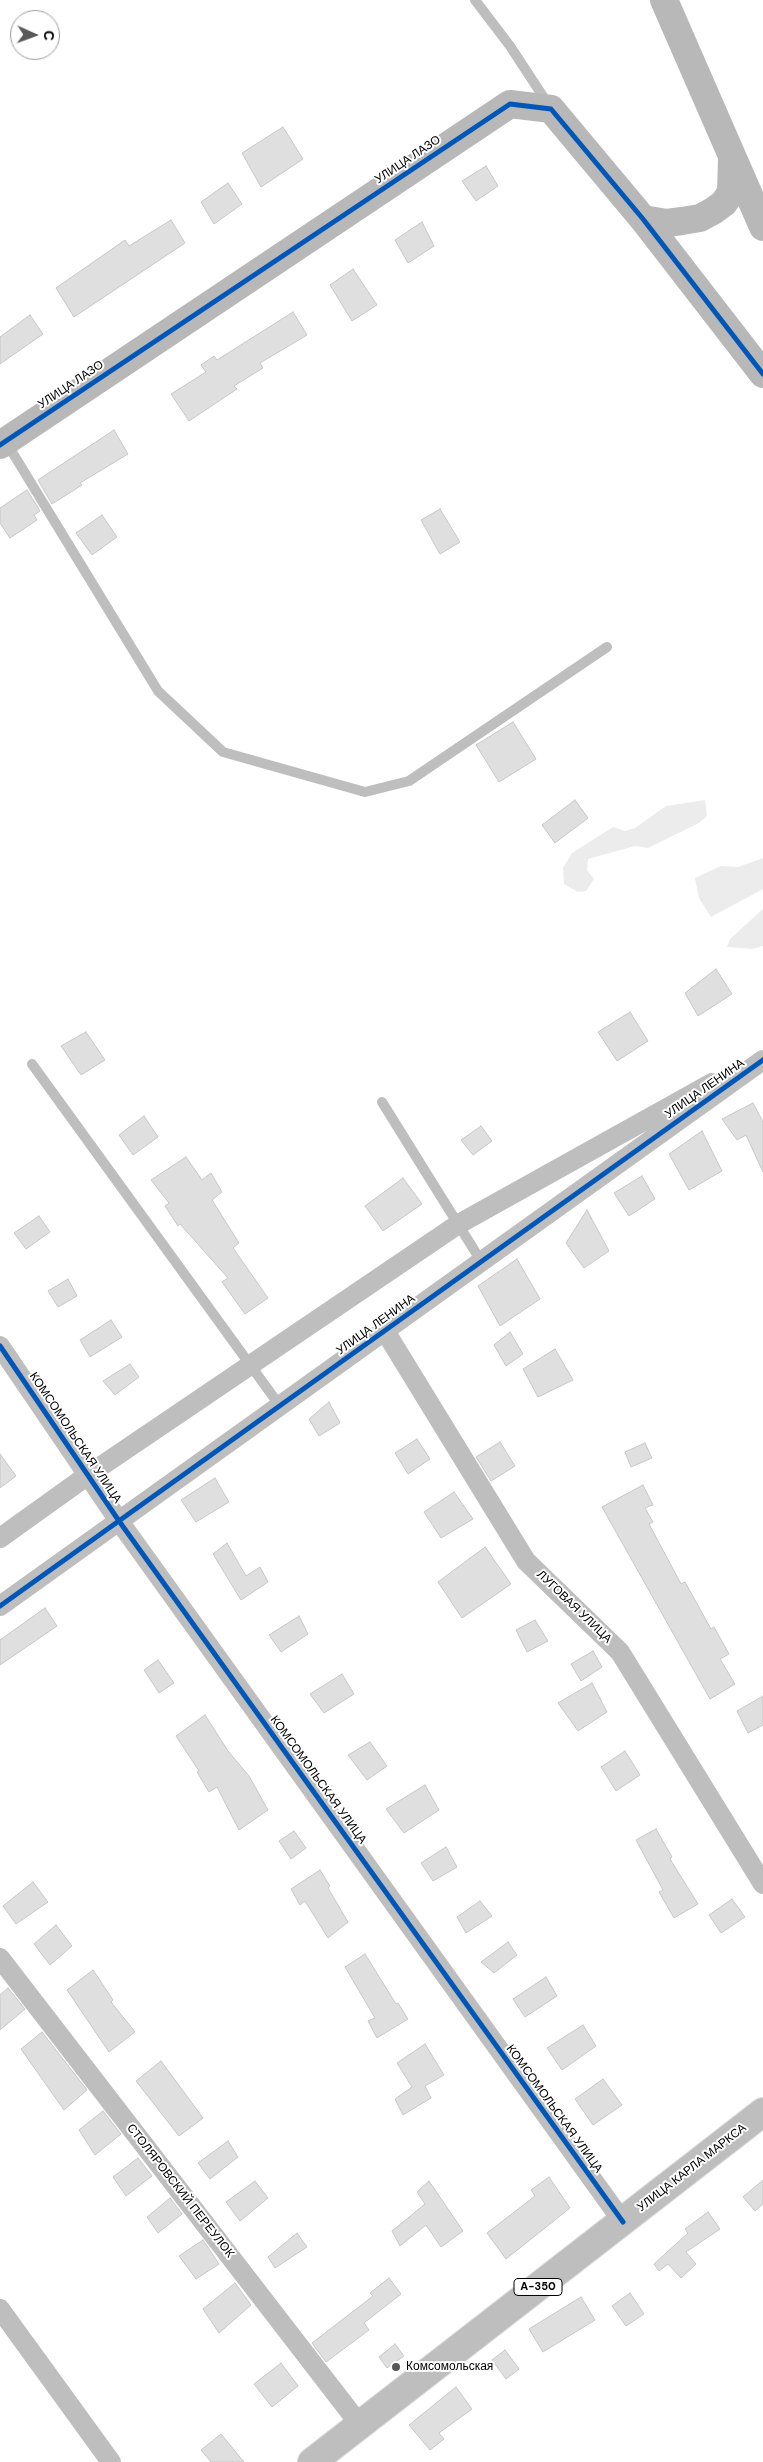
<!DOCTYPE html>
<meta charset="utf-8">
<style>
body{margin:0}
#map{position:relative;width:763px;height:2462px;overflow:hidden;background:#fff;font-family:"DM Sans",sans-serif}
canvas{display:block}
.north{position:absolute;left:10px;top:10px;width:50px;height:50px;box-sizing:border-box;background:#fff;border:1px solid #999;border-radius:50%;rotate:92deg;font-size:14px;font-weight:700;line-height:20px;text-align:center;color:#000}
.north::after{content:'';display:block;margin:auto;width:18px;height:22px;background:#595959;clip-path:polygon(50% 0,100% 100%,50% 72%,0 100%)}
</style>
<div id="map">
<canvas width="763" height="2462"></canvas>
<div class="north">С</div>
</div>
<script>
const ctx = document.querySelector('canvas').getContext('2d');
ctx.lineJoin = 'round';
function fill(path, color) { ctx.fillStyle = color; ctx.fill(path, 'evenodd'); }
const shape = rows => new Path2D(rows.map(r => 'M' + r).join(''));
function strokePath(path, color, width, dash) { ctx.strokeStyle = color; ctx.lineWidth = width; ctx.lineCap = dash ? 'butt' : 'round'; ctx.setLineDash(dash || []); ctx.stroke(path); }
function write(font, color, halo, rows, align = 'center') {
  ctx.font = font + ' "DM Sans",sans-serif'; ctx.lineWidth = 4; ctx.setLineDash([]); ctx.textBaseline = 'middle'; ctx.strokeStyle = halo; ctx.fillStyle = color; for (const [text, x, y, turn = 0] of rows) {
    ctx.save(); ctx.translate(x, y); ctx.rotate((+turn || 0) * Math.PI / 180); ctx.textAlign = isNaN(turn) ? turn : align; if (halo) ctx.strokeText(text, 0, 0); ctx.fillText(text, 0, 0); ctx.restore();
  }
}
fill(shape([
 [705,800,707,816,699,823,648,848,635,846,588,859,587,870,594,879,586,891,578,892,564,884,563,868,572,853,613,827,625,831,635,828,666,806],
 [763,858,763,889,711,917,699,898,695,878,721,866,738,867],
 [763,909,763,946,752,949,727,947,730,939]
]), '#ececec');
const building = shape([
 [283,127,303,159,261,187,242,153,283,127],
 [486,166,498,186,476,201,462,181,486,166],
 [228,183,242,204,214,224,201,202,228,183],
 [171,220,185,243,74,317,56,288,125,240,129,246,171,220],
 [422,222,434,246,408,263,395,240,422,222],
 [353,269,377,305,352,321,330,285,353,269],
 [293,312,307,335,260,363,263,368,234,386,237,389,189,421,171,394,206,372,201,365,214,356,217,360,293,312],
 [30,315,43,334,0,364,0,337,30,315],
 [114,430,128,454,80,483,82,485,52,504,38,480,114,430],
 [27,490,40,511,34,515,37,520,10,538,0,523,0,508,27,490],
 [440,509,460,542,440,554,421,520,440,509],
 [102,515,117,537,92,555,76,533,102,515],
 [513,722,536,759,499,782,476,745,513,722],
 [575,800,588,818,555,843,542,825,575,800],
 [716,969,732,994,698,1016,685,993,716,969],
 [630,1012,648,1041,617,1061,598,1032,630,1012],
 [86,1032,105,1060,81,1075,61,1046,86,1032],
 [753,1103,763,1122,763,1172,746,1135,737,1140,722,1119,753,1103],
 [144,1116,158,1137,133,1155,119,1135,144,1116],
 [481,1126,492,1141,473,1155,461,1140,481,1126],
 [702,1131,722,1171,689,1190,669,1154,702,1131],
 [186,1157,202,1180,211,1173,222,1192,212,1200,239,1243,233,1248,268,1298,245,1314,222,1282,228,1278,180,1224,178,1226,165,1206,169,1203,151,1180,186,1157],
 [642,1176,655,1199,629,1216,614,1193,642,1176],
 [403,1178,422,1204,383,1231,365,1206,403,1178],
 [587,1210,609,1251,584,1268,566,1243,587,1210],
 [39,1216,50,1232,26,1249,14,1233,39,1216],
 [517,1259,540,1299,500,1326,478,1286,517,1259],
 [68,1279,77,1296,58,1307,48,1291,68,1279],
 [111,1320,122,1337,90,1357,80,1340,111,1320],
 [510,1332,523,1354,506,1366,494,1345,510,1332],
 [555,1349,573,1380,538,1397,523,1369,555,1349],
 [130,1364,139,1377,115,1395,103,1381,130,1364],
 [329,1402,340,1423,319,1436,309,1419,329,1402],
 [417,1439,430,1459,408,1474,395,1453,417,1439],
 [500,1442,515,1466,491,1481,476,1457,500,1442],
 [645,1443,652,1458,631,1467,625,1452,645,1443],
 [0,1454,16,1476,0,1488,0,1454],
 [215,1478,229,1502,196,1522,181,1500,215,1478],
 [643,1485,653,1505,645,1508,653,1522,649,1524,681,1584,685,1582,711,1629,714,1627,729,1654,720,1659,735,1684,710,1699,602,1507,643,1485],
 [454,1492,473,1519,441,1538,424,1512,454,1492],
 [227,1543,246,1576,260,1567,268,1582,241,1600,213,1554,227,1543],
 [485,1547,511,1584,462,1618,438,1582,485,1547],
 [45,1608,57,1626,0,1665,0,1640,45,1608],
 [299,1616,308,1634,281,1652,269,1635,299,1616],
 [535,1620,548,1641,527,1652,516,1630,535,1620],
 [593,1651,602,1667,581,1681,571,1664,593,1651],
 [158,1660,174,1683,159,1693,144,1670,158,1660],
 [342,1674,354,1694,324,1713,310,1694,342,1674],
 [592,1683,607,1712,578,1731,558,1703,592,1683],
 [763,1696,763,1725,748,1733,737,1711,763,1696],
 [205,1715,228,1751,249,1776,268,1810,239,1830,217,1787,209,1792,197,1772,199,1771,176,1736,205,1715],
 [370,1742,387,1766,367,1780,348,1755,370,1742],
 [625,1751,640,1775,616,1791,601,1767,625,1751],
 [425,1785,439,1810,404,1833,386,1809,425,1785],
 [656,1829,672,1857,670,1859,698,1904,674,1918,659,1892,663,1890,636,1840,656,1829],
 [294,1831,306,1848,291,1859,279,1841,294,1831],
 [446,1847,457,1867,433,1881,421,1863,446,1847],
 [320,1870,330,1886,328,1888,348,1922,328,1938,305,1901,300,1905,291,1889,320,1870],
 [33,1882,48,1902,16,1924,3,1906,33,1882],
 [732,1899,745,1917,721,1933,709,1915,732,1899],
 [480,1901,492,1916,466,1933,457,1917,480,1901],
 [56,1925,72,1946,50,1965,34,1944,56,1925],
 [508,1942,517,1955,494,1973,481,1962,508,1942],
 [365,1954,396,2004,398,2003,408,2019,377,2038,368,2021,375,2018,345,1967,365,1954],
 [93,1970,113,2000,111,2002,135,2032,109,2052,67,1990,93,1970],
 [546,1977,557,1996,525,2017,513,1999,546,1977],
 [8,1988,25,2009,0,2030,0,1995,8,1988],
 [583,2025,596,2046,562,2070,547,2048,583,2025],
 [42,2032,87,2090,64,2110,21,2049,42,2032],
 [425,2044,444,2075,425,2086,431,2098,403,2115,395,2099,412,2087,397,2063,425,2044],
 [161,2061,203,2118,179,2136,136,2081,161,2061],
 [603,2079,622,2105,593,2125,575,2099,603,2079],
 [103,2111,121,2134,95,2155,79,2130,103,2111],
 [228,2141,238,2157,210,2179,198,2163,228,2141],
 [138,2158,152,2176,126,2196,113,2177,138,2158],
 [549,2177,570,2208,506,2259,487,2233,535,2196,531,2190,549,2177],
 [763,2180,763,2204,755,2211,743,2197,763,2180],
 [255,2181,268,2198,240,2221,226,2202,255,2181],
 [429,2181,463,2231,441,2247,426,2225,400,2246,392,2231,425,2204,417,2192,429,2181],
 [170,2198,182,2214,158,2233,147,2217,170,2198],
 [708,2212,720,2229,686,2252,696,2264,681,2278,668,2264,659,2271,654,2264,688,2233,685,2229,708,2212],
 [297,2233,307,2247,275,2268,268,2257,297,2233],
 [203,2240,219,2264,196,2279,179,2256,203,2240],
 [389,2278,401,2294,364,2323,369,2330,326,2362,312,2343,373,2296,370,2293,389,2278],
 [235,2283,251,2305,219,2333,203,2309,235,2283],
 [630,2293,644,2314,626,2326,612,2306,630,2293],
 [581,2297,595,2320,543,2352,529,2329,581,2297],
 [395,2344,404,2356,387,2368,379,2357,395,2344],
 [505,2350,519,2369,506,2379,492,2360,505,2350],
 [281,2363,298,2386,272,2407,254,2384,281,2363],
 [456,2387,472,2409,439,2433,444,2439,430,2450,409,2425,456,2387],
 [221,2434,244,2462,211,2462,201,2450,221,2434]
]);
fill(building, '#dfdfdf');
strokePath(building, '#c7c7c7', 1);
const highway = shape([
 [312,2462,763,2112]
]);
strokePath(highway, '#dbdbdb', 30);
strokePath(shape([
 [475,0,510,46,548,104],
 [6,442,158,691,223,752,365,792,409,781,607,647],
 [32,1064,280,1406],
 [382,1102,481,1261]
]), '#bebebe', 10);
strokePath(shape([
 [385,1331,526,1561,620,1652,763,1884],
 [0,1346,119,1521,623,2222],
 [0,1538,88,1475,457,1225,712,1083],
 [0,1606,763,1060],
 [0,1958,360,2425],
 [0,2309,111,2462]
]), '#bebebe', 20);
strokePath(shape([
 [664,0,763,227],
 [643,219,667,223,682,221,700,218,713,211,724,203,731,192,732,159],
 [0,445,510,104,551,109,643,219,763,374]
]), '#b8b8b8', 28);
strokePath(highway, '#bebebe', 28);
strokePath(shape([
 [0,445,510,104,551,109,643,219,763,374],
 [0,1346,119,1521,623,2222],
 [0,1606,763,1060]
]), '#0057b8', 5);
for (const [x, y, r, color] of [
 [396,2367,5,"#595959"]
]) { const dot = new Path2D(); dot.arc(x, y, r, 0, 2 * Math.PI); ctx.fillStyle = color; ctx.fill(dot); strokePath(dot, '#fff', 2); }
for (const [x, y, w] of [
 [538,2287,48]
]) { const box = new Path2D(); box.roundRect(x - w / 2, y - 8.5, w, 17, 4); ctx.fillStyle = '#fff'; ctx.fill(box); strokePath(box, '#000', 1); }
write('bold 11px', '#000', null, [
 ["А-350",538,2287]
]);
write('12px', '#000', '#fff', [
 ["УЛИЦА ЛАЗО",408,160,-34],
 ["УЛИЦА ЛАЗО",71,385,-34],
 ["УЛИЦА ЛЕНИНА",705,1089,-35],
 ["УЛИЦА ЛЕНИНА",376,1325,-36],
 ["КОМСОМОЛЬСКАЯ УЛИЦА",75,1438,56],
 ["ЛУГОВАЯ УЛИЦА",574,1607,44],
 ["КОМСОМОЛЬСКАЯ УЛИЦА",318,1780,54],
 ["КОМСОМОЛЬСКАЯ УЛИЦА",554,2109,54],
 ["УЛИЦА КАРЛА МАРКСА",692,2168,-38],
 ["СТОЛЯРОВСКИЙ ПЕРЕУЛОК",180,2191,52]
]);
write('12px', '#000', '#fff', [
 ["Комсомольская",406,2367]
], 'left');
</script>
